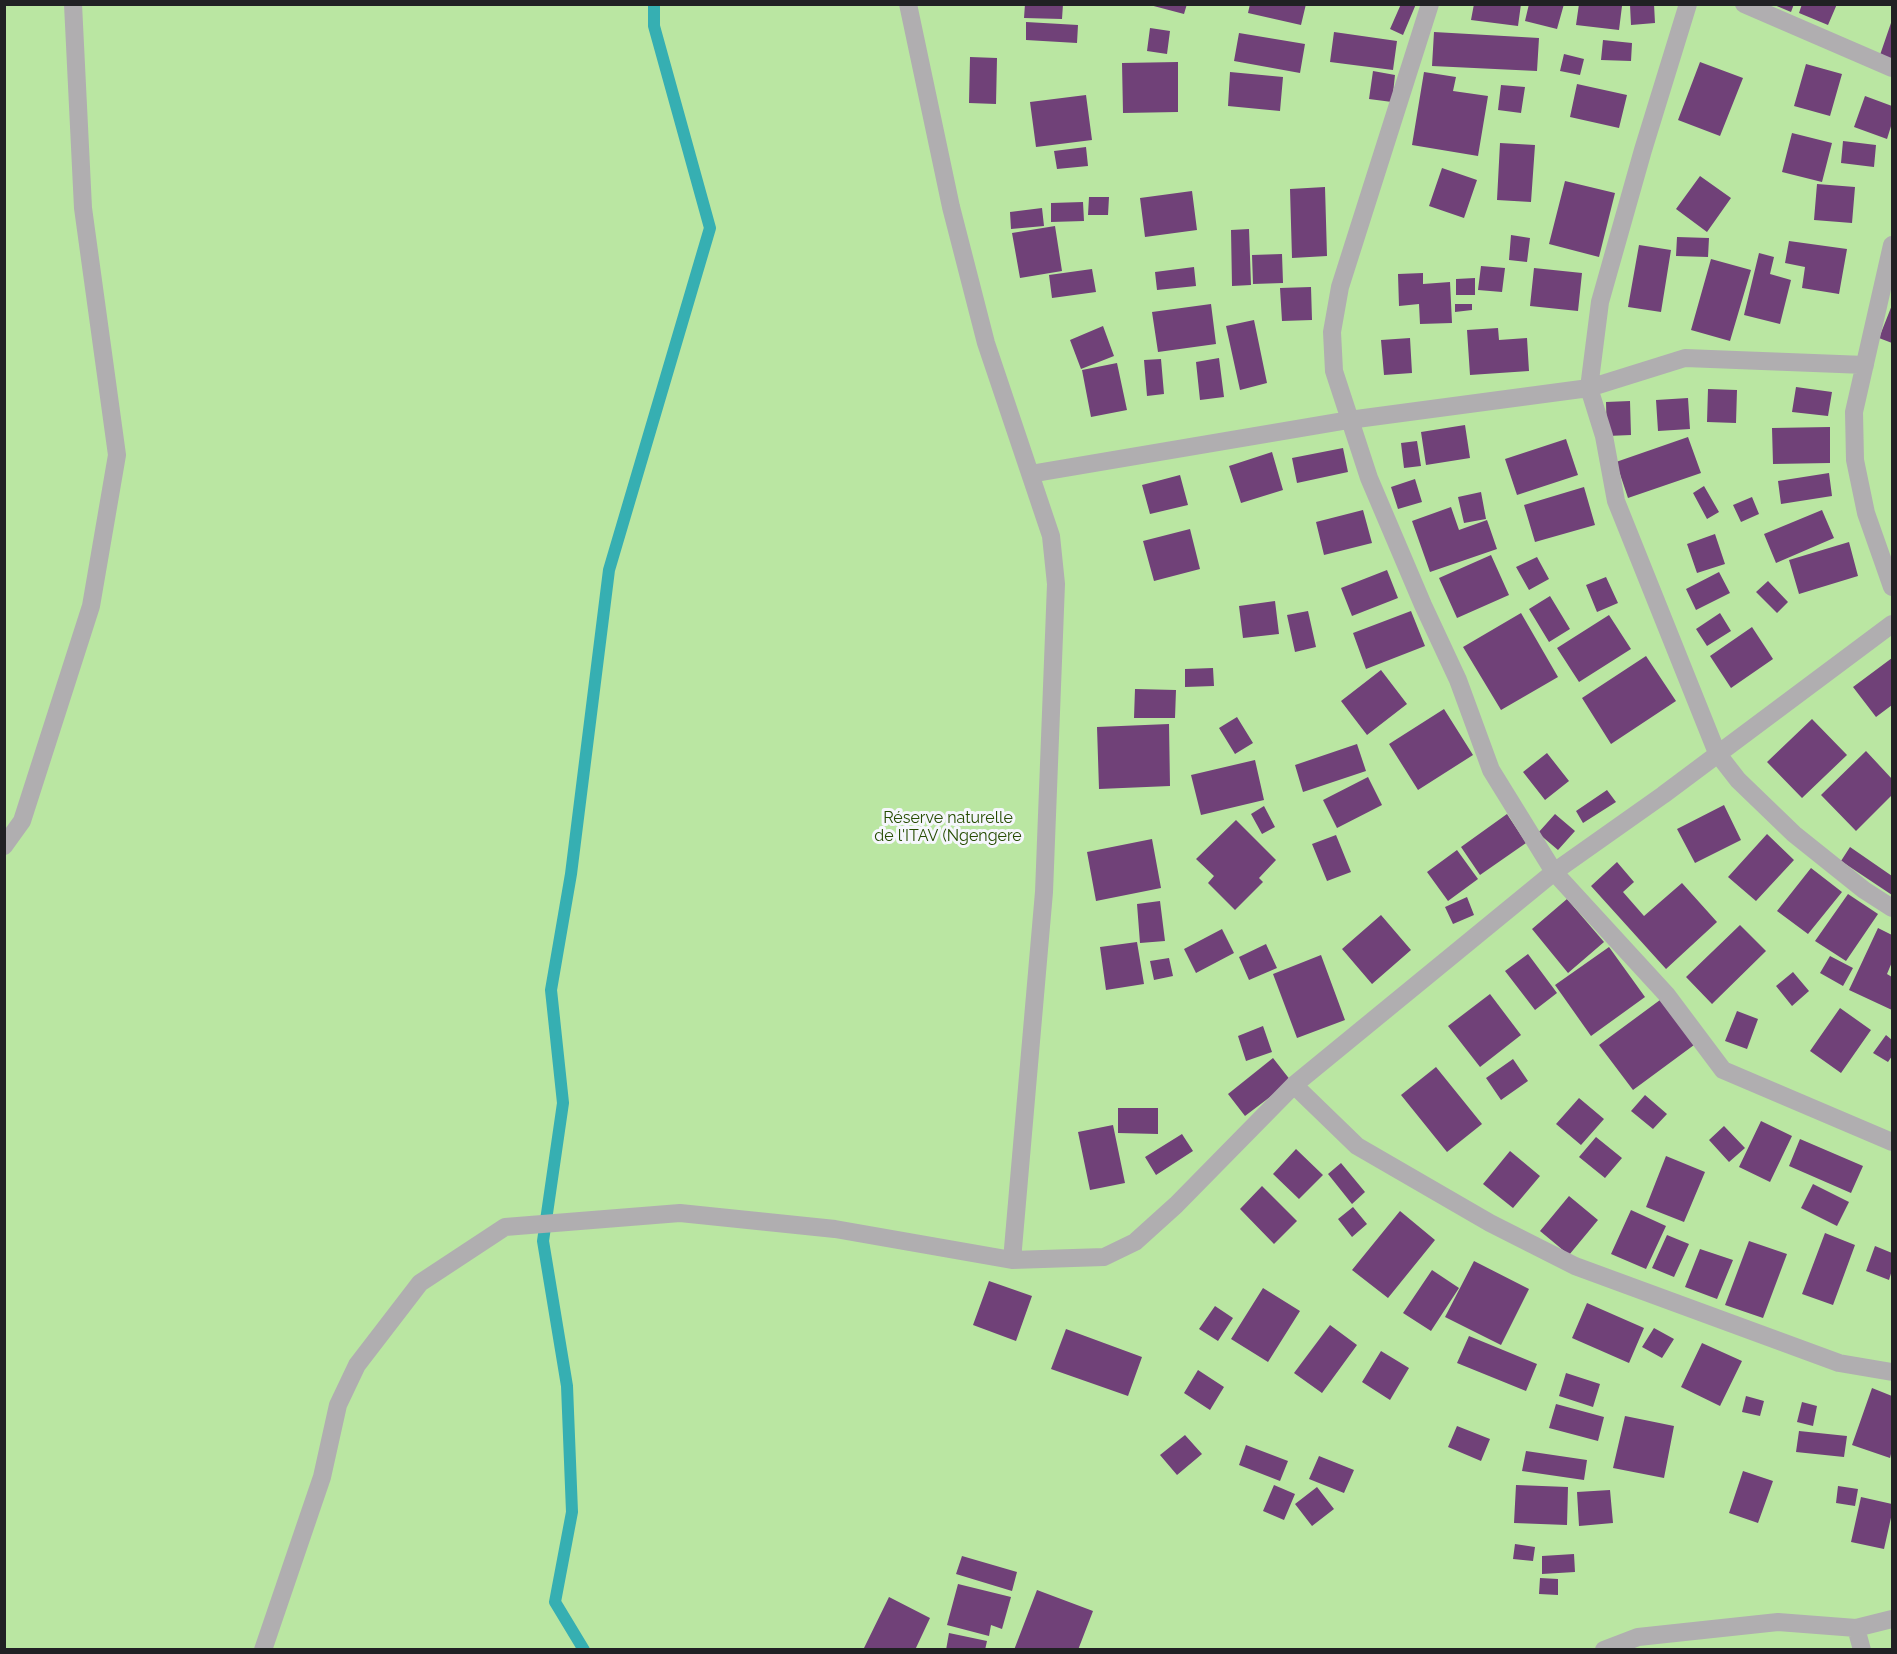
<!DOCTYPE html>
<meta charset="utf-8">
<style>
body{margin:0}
#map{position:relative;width:1897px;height:1654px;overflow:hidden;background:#f5f6fc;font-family:Raleway,sans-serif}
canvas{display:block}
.frame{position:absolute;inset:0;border:6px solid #212124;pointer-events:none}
</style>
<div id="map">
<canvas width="1897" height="1654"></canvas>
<div class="frame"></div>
</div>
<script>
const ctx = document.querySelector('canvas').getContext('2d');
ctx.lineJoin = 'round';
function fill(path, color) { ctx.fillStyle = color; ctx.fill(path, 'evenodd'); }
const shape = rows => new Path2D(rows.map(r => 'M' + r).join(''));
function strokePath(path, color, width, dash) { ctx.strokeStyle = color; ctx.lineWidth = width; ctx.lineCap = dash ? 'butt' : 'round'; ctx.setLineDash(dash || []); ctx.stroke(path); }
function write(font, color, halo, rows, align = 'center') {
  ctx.font = font + ' Raleway,sans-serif'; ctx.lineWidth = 6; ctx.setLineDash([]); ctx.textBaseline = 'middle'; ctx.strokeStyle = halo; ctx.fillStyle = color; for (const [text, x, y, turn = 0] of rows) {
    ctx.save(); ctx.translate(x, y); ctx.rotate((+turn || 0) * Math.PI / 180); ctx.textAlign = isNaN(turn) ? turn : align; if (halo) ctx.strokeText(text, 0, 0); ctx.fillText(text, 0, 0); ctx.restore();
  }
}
fill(shape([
 [5,5,1892,5,1892,1649,5,1649]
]), '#bae6a2');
strokePath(shape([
 [584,1650,555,1602,572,1512,567,1386,543,1241,563,1103,551,990,571,874,609,570,710,228,654,26,654,4]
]), '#36afb2', 12);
fill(shape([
 [1025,4,1063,4,1062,19,1024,18],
 [1146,4,1187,4,1184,14],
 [1250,4,1306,4,1301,25,1248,13],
 [1401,4,1416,4,1403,35,1390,29],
 [1474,4,1521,4,1518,26,1471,20],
 [1529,4,1564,4,1557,29,1525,21],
 [1579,4,1622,6,1619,30,1576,25],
 [1654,4,1655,23,1631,25,1630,5],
 [1772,4,1794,4,1791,12],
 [1802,4,1837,4,1828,25,1799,13],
 [1892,20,1892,59,1880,55],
 [1026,22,1078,25,1077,43,1026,40],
 [1150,28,1170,31,1167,54,1147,51],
 [1334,32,1397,41,1393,70,1330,62],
 [1434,32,1539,38,1537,71,1432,66],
 [1239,33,1305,44,1300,73,1234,61],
 [1603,40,1632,43,1631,61,1601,60],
 [1564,54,1584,59,1580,75,1560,71],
 [970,57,997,58,996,104,969,103],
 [1178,62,1178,112,1123,113,1122,63],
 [1700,62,1743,78,1720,136,1678,120],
 [1806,64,1842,74,1830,116,1794,106],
 [1373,71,1395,75,1392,102,1369,99],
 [1230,72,1283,77,1280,111,1228,106],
 [1424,72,1456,77,1453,91,1488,96,1478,156,1412,145],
 [1577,84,1627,95,1619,128,1570,117],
 [1501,85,1525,87,1521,113,1498,110],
 [1086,95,1092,140,1036,147,1030,102],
 [1865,96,1892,106,1892,123,1887,139,1854,127],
 [1792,133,1832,143,1822,182,1782,172],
 [1843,141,1876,145,1874,167,1841,163],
 [1500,143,1535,145,1531,202,1497,200],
 [1086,147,1088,166,1057,169,1054,151],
 [1442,168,1477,180,1464,218,1429,206],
 [1700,176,1731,198,1707,232,1676,209],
 [1565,181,1615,193,1599,257,1549,244],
 [1817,184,1855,187,1852,223,1814,220],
 [1325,187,1327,256,1292,258,1290,189],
 [1192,191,1197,230,1145,237,1140,198],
 [1089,197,1109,197,1108,215,1088,215],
 [1083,202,1084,221,1051,222,1051,203],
 [1042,208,1044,226,1011,229,1010,212],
 [1055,226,1062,271,1020,278,1012,233],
 [1249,229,1251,285,1232,286,1231,230],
 [1511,235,1530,238,1527,262,1509,260],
 [1677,237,1709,238,1708,257,1676,256],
 [1789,241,1847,249,1839,294,1802,288,1805,267,1785,263],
 [1639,245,1671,250,1661,312,1628,307],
 [1759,253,1774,257,1770,274,1791,280,1780,324,1744,315],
 [1282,254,1283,283,1253,284,1252,255],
 [1711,259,1751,270,1730,341,1691,330],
 [1481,266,1505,268,1502,292,1478,290],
 [1194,267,1196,286,1157,290,1155,272],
 [1534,268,1582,273,1578,311,1530,306],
 [1092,269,1096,292,1052,298,1049,275],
 [1423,273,1423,284,1450,282,1452,323,1420,324,1419,304,1399,306,1398,274],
 [1475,278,1475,295,1456,295,1456,279],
 [1311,287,1312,320,1282,321,1280,288],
 [1211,304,1216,344,1158,352,1152,312],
 [1455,304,1472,304,1472,310,1455,312],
 [1892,305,1892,343,1879,338],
 [1254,320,1267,383,1240,390,1226,326],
 [1103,326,1114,356,1081,369,1070,340],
 [1498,328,1499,340,1527,338,1529,371,1470,375,1467,330],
 [1410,338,1412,373,1384,375,1381,340],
 [1219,358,1224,397,1200,400,1196,362],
 [1161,359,1164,394,1147,396,1144,360],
 [1117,363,1127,410,1091,417,1082,370],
 [1796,387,1832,392,1828,416,1792,412],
 [1708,389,1737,390,1736,423,1707,422],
 [1688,398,1690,429,1658,431,1656,400],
 [1630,401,1631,435,1607,436,1606,402],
 [1465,425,1470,458,1426,465,1421,432],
 [1830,427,1830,463,1773,464,1772,428],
 [1688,437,1701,473,1628,498,1616,462],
 [1566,439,1578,475,1517,495,1505,459],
 [1417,441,1421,466,1404,468,1401,443],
 [1343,448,1348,472,1297,483,1292,458],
 [1272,452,1283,490,1241,503,1229,466],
 [1829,473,1832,496,1781,504,1778,481],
 [1180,475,1188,505,1150,514,1142,485],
 [1415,479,1422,502,1398,509,1391,487],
 [1704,486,1719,512,1707,519,1693,493],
 [1584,487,1595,525,1535,542,1524,505],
 [1481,492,1486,519,1464,523,1458,497],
 [1752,497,1759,514,1741,522,1733,505],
 [1451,507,1459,530,1487,520,1497,549,1430,572,1412,521],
 [1363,510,1372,543,1324,555,1316,522],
 [1822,510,1834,538,1776,563,1764,534],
 [1190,529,1200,569,1154,581,1143,541],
 [1715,534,1725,564,1697,573,1687,544],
 [1849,542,1858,576,1799,594,1789,560],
 [1491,555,1509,595,1457,618,1439,578],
 [1537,557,1549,579,1529,590,1516,567],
 [1387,570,1398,598,1352,616,1341,588],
 [1719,572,1730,593,1696,610,1686,589],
 [1606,577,1618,603,1597,612,1586,585],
 [1768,581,1788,602,1777,613,1756,592],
 [1550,596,1570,629,1549,642,1529,609],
 [1275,601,1279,634,1243,638,1239,606],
 [1308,611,1316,647,1295,652,1287,615],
 [1411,611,1425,646,1366,669,1353,633],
 [1521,613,1558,677,1501,710,1463,647],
 [1720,613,1731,631,1707,646,1696,629],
 [1609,615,1631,649,1579,682,1557,648],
 [1752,627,1773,659,1731,688,1710,656],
 [1646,656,1676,701,1611,744,1582,698],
 [1892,658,1892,705,1876,717,1853,687],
 [1213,668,1214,686,1185,687,1185,669],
 [1381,670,1407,704,1367,735,1341,701],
 [1135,689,1176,690,1175,718,1134,718],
 [1444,709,1473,755,1418,790,1389,744],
 [1237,717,1253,743,1235,754,1219,728],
 [1812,719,1847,755,1802,798,1767,762],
 [1169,724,1170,786,1099,789,1097,727],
 [1357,744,1366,771,1303,792,1295,765],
 [1866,751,1892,779,1892,795,1856,831,1821,795],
 [1547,753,1569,781,1545,800,1523,772],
 [1255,760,1264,800,1201,815,1191,775],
 [1368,777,1382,805,1337,828,1323,800],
 [1607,790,1616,802,1583,823,1576,811],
 [1724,805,1741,840,1695,863,1677,829],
 [1264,806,1275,827,1262,834,1251,814],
 [1507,814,1526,843,1480,875,1461,847],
 [1555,814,1575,831,1558,850,1538,833],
 [1236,820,1276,860,1259,878,1263,882,1235,910,1208,883,1214,876,1196,859],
 [1767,834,1794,860,1756,901,1728,877],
 [1336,835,1351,872,1327,881,1312,844],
 [1152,839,1161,888,1096,901,1087,852],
 [1850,847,1892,876,1892,895,1841,861],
 [1457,850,1478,879,1448,901,1427,872],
 [1617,862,1634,882,1623,892,1644,916,1682,883,1717,922,1666,969,1591,886],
 [1811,868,1842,892,1808,934,1777,911],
 [1848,894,1878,914,1846,961,1815,941],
 [1467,897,1474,915,1453,924,1445,907],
 [1567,899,1604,942,1568,973,1532,929],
 [1160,901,1165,941,1140,943,1137,904],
 [1381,915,1411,950,1372,984,1342,949],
 [1740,925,1766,951,1712,1004,1686,977],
 [1878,928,1892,935,1892,962,1887,974,1892,977,1892,1010,1849,990],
 [1222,929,1234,953,1196,973,1184,949],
 [1137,942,1144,984,1106,990,1100,947],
 [1266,944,1277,968,1249,980,1239,957],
 [1609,947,1645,997,1591,1036,1555,985],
 [1528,954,1557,993,1535,1010,1505,971],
 [1321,955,1345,1020,1297,1038,1273,974],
 [1830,956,1853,968,1843,986,1820,973],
 [1169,958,1173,976,1154,980,1150,961],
 [1793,972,1809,991,1792,1006,1776,986],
 [1490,994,1521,1035,1480,1067,1448,1026],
 [1660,1000,1694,1045,1633,1090,1599,1045],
 [1840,1008,1871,1030,1841,1073,1810,1051],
 [1737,1011,1758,1019,1747,1049,1725,1041],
 [1263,1026,1272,1052,1246,1061,1238,1036],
 [1886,1035,1892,1040,1892,1056,1888,1062,1873,1053],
 [1273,1058,1291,1081,1245,1116,1228,1094],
 [1513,1059,1528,1081,1501,1100,1486,1078],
 [1436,1067,1482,1124,1447,1152,1401,1095],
 [1645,1095,1667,1114,1653,1129,1631,1111],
 [1579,1098,1604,1119,1581,1145,1556,1124],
 [1118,1108,1158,1108,1158,1134,1118,1133],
 [1761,1121,1792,1136,1770,1182,1739,1167],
 [1113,1125,1125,1183,1090,1190,1078,1132],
 [1724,1126,1745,1148,1729,1162,1709,1140],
 [1182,1134,1193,1151,1156,1175,1145,1157],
 [1596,1137,1622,1158,1605,1178,1579,1157],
 [1800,1139,1863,1166,1851,1193,1789,1166],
 [1296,1149,1323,1175,1299,1199,1273,1174],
 [1510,1151,1540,1176,1513,1208,1483,1184],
 [1666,1156,1705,1172,1684,1222,1646,1207],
 [1341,1163,1365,1192,1352,1204,1328,1174],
 [1813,1184,1849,1202,1837,1226,1801,1208],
 [1262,1186,1297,1221,1274,1244,1240,1209],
 [1569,1196,1598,1220,1569,1255,1540,1231],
 [1353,1207,1367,1224,1352,1237,1338,1219],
 [1631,1210,1666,1226,1646,1269,1611,1254],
 [1400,1211,1435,1240,1388,1298,1352,1270],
 [1825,1233,1855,1245,1833,1305,1802,1294],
 [1667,1235,1689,1244,1674,1277,1652,1268],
 [1749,1241,1787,1254,1763,1318,1725,1305],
 [1875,1246,1892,1253,1892,1270,1889,1280,1866,1271],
 [1700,1249,1733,1260,1717,1299,1685,1287],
 [1474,1261,1529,1289,1501,1345,1445,1317],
 [1432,1270,1459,1288,1431,1331,1403,1313],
 [989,1281,1032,1296,1016,1341,973,1325],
 [1263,1288,1300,1311,1268,1362,1231,1339],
 [1587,1303,1644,1328,1629,1363,1572,1338],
 [1215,1306,1233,1318,1218,1341,1199,1329],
 [1330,1325,1357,1345,1322,1393,1294,1373],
 [1654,1328,1674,1339,1662,1358,1642,1347],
 [1066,1329,1142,1357,1128,1396,1051,1369],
 [1469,1336,1537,1364,1526,1391,1457,1363],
 [1702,1343,1742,1361,1720,1406,1681,1387],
 [1381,1351,1409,1368,1390,1400,1362,1382],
 [1198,1370,1224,1387,1210,1410,1184,1393],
 [1566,1373,1600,1384,1593,1407,1559,1396],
 [1872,1388,1892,1396,1892,1450,1890,1458,1852,1445],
 [1746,1396,1764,1401,1760,1416,1742,1412],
 [1802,1402,1817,1406,1813,1426,1797,1422],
 [1556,1404,1604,1417,1598,1441,1549,1428],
 [1625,1416,1674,1426,1664,1478,1613,1468],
 [1457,1426,1490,1439,1481,1461,1448,1447],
 [1799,1431,1847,1436,1844,1457,1796,1452],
 [1185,1435,1202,1454,1177,1475,1160,1455],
 [1246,1445,1288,1461,1280,1481,1239,1465],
 [1526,1451,1587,1460,1584,1480,1522,1471],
 [1319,1456,1354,1470,1344,1493,1309,1479],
 [1743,1471,1773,1481,1758,1523,1729,1513],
 [1274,1485,1295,1494,1284,1520,1263,1511],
 [1516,1485,1568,1487,1567,1525,1514,1523],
 [1838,1486,1858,1489,1855,1506,1836,1503],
 [1317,1487,1334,1509,1312,1526,1295,1504],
 [1610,1490,1613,1523,1579,1526,1577,1492],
 [1861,1497,1892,1504,1892,1513,1884,1549,1851,1542],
 [1515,1544,1535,1547,1533,1561,1513,1559],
 [1574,1554,1575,1572,1542,1574,1542,1556],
 [962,1556,1017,1572,1012,1591,956,1574],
 [1540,1578,1558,1579,1558,1595,1539,1594],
 [958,1584,1011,1597,1002,1629,991,1625,989,1636,947,1625],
 [1037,1590,1093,1611,1078,1650,1014,1650],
 [889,1597,930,1618,915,1650,868,1650,864,1648],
 [949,1633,987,1641,985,1650,946,1650]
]), '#704178');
strokePath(shape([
 [908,4,951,207,986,343,1051,536,1056,584,1044,892,1012,1260],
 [1430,4,1340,287,1332,332,1334,371,1369,478,1423,605,1458,680,1491,770,1554,872,1666,994,1723,1070,1892,1142],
 [1688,4,1643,150,1600,302,1589,388,1604,436,1616,501,1717,753,1738,780,1794,834,1864,890,1892,908],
 [1744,4,1892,68],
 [1892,245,1854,412,1855,460,1866,513,1892,587],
 [1030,474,1349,420,1589,388,1685,358,1865,365],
 [1294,1085,1357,1146,1490,1223,1575,1266,1839,1363,1892,1372],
 [1856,1628,1862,1650],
 [263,1650,322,1477,338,1405,357,1365,420,1283,505,1227,680,1213,835,1229,1012,1260,1104,1257,1135,1242,1176,1205,1294,1085,1554,872,1663,795,1892,624],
 [1604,1650,1638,1637,1778,1622,1856,1628,1892,1619]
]), '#b0aeb0', 18);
strokePath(shape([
 [4,846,22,821,91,606,117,455,83,208,73,4]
]), '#b0aeb0', 18);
write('16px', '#254c01', '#f5f6fc', [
 ["Réserve naturelle",948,818],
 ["de l'ITAV (Ngengere",948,836]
]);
</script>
